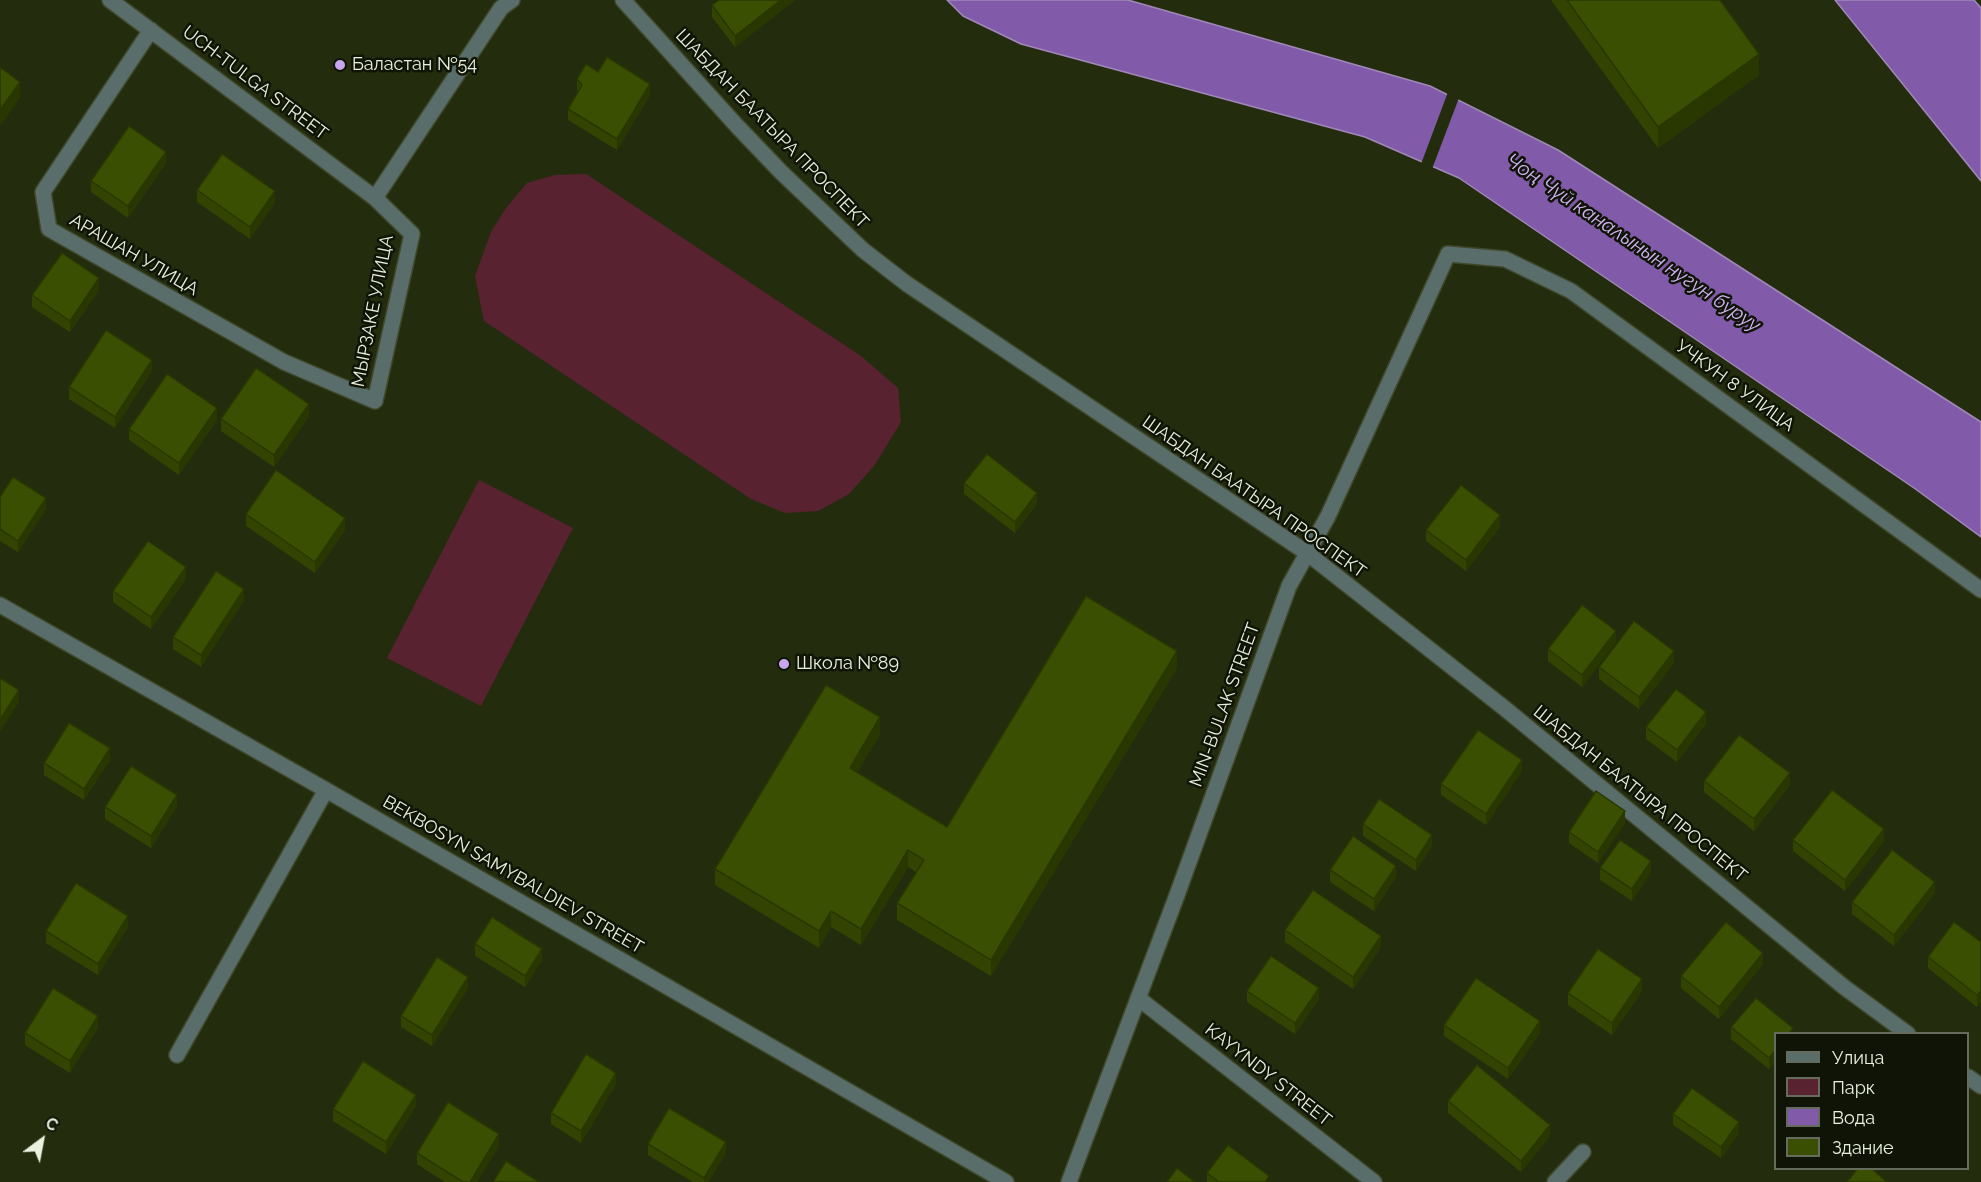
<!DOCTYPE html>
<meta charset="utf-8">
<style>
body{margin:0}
#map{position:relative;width:1981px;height:1182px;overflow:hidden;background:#232d0e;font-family:Raleway,sans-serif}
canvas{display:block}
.legend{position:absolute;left:1774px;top:1032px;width:195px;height:138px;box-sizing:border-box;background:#0f1407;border:2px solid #666c5d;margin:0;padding:8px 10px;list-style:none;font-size:18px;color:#e9f1de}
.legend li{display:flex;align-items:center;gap:12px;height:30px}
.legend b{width:30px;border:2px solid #666c5d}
.north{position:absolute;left:12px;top:1110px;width:60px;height:60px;-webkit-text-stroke:4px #0f1407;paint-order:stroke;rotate:32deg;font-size:16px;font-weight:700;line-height:24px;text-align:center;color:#e9f1de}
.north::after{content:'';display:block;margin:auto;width:21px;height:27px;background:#e9f1de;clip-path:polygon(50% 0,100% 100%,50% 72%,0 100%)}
</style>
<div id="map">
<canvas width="1981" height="1182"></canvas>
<ul class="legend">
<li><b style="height:8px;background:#596d6a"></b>Улица</li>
<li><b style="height:16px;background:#592231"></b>Парк</li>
<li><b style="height:16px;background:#815ba9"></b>Вода</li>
<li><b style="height:16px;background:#3b4f02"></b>Здание</li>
</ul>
<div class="north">С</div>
</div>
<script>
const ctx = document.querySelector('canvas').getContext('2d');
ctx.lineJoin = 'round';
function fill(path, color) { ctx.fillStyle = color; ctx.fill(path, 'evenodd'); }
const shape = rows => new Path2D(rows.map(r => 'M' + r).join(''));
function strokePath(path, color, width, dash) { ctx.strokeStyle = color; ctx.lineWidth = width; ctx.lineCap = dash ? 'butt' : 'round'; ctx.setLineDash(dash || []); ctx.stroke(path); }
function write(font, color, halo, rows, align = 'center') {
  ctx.font = font + ' Raleway,sans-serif'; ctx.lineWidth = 5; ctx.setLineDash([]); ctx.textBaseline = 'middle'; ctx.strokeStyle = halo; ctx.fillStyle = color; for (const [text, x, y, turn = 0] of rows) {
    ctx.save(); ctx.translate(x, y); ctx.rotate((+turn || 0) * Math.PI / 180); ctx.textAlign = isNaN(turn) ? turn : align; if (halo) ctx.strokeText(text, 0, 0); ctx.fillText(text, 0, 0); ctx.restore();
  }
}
fill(shape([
 [586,174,861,356,898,388,901,422,874,466,849,494,818,511,785,513,751,499,484,321,475,276,491,232,506,208,527,183,555,175],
 [479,480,573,528,481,706,387,658]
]), '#592231');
const water = shape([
 [947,0,1128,0,1430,86,1558,150,1981,422,1981,537,1914,488,1459,178,1365,137,1021,44,963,16,947,0],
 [1835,0,1974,0,1981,8,1981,181,1835,0]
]);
fill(water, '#815ba9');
strokePath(water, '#a088b9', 1.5);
fill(shape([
 [1448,92,1459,98,1432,169,1421,164]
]), '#232d0e');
const minor = shape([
 [110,0,375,198],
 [623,0,737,126,781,172,863,250,907,284,1307,553,1503,707,1844,987,1908,1034],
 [151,30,43,192,49,229,284,362,375,401,412,234,375,198,501,8,512,0],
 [0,605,326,790,1006,1182],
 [1138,998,1374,1182],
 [177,1055,326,790],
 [1968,1077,1981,1086],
 [1069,1182,1177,895,1289,586,1328,516,1448,254,1505,259,1571,291,1981,590],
 [1555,1182,1583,1152]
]);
strokePath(minor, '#3f482b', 18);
strokePath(minor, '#596d6a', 15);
fill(shape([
 [719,0,795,0,735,47,712,17,712,5],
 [1551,0,1720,0,1759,75,1658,148],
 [598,72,650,95,617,150,568,120,568,109,578,92,577,91,577,79],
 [166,163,128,218,91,192,91,181],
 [197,190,275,202,250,239,197,202],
 [99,290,70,332,32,307,32,295],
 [152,371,115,428,69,399,69,387],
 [309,416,274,467,221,431,221,419],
 [217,420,179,475,129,440,129,429],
 [964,483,1037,504,1015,533,964,494],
 [0,497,46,509,18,552,0,541],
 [246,514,345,530,315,573,246,526],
 [1500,527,1466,571,1426,541,1426,530],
 [186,579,151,629,113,602,113,591],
 [244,600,201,667,173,649,173,637],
 [1616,642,1582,687,1548,661,1548,649],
 [1674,663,1639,709,1599,679,1599,667],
 [1177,668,991,976,897,920,897,903,916,872,908,867,861,945,831,927,819,948,715,885,715,869,880,734,857,773,947,827],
 [1706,724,1677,762,1646,739,1646,727],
 [110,760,84,800,44,775,44,763],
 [1522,771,1486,825,1441,795,1441,784],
 [1704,781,1790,785,1754,831,1704,792],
 [177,806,151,848,105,819,105,807],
 [1625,823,1598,863,1569,843,1569,832],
 [1363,824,1432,846,1416,871,1363,836],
 [1793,840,1884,841,1845,891,1793,851],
 [1600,868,1651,872,1632,901,1600,880],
 [1330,870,1396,877,1374,911,1330,882],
 [1935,893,1894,946,1852,914,1852,902],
 [128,927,98,975,46,943,46,931],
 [1285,930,1381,947,1353,989,1285,942],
 [1981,942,1981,1002,1977,1007,1928,968,1928,957],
 [475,944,542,960,525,987,475,956],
 [1763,964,1719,1019,1681,988,1681,976],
 [468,988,432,1046,401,1027,401,1016],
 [1247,991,1319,999,1295,1034,1247,1002],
 [1642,991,1612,1035,1568,1005,1568,993],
 [1444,1025,1540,1033,1508,1079,1444,1036],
 [1731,1027,1793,1034,1776,1034,1776,1061,1769,1069,1731,1039],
 [98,1028,70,1073,25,1045,25,1033],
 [616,1084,581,1143,551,1124,551,1113],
 [1448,1101,1550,1136,1521,1172,1448,1113],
 [416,1106,386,1154,333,1121,333,1109],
 [1673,1114,1739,1133,1721,1158,1673,1125],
 [648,1144,726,1153,708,1182,693,1182,648,1155],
 [499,1146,477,1182,445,1182,417,1164,417,1153],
 [1207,1173,1269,1182,1207,1182]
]), '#334402');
fill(shape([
 [781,0,795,0,735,47,735,36],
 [1759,54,1759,75,1658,148,1658,127],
 [20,82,20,98,0,126,0,110],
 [650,84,650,95,617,150,617,139],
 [166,152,166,163,128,218,128,206],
 [275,191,275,202,250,239,250,227],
 [99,278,99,290,70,332,70,321],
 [152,360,152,371,115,428,115,417],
 [309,404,309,416,274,467,274,455],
 [217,408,217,420,179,475,179,463],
 [1037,493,1037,504,1015,533,1015,522],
 [46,498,46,509,18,552,18,541],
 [1500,515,1500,527,1466,571,1466,560],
 [345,518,345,530,315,573,315,562],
 [186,567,186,579,151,629,151,617],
 [244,589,244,600,201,667,201,655],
 [1616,631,1616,642,1582,687,1582,675],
 [1177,651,1177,668,991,976,991,960],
 [1674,651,1674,663,1639,709,1639,697],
 [19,690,19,702,0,732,0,720],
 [1706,712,1706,724,1677,762,1677,750],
 [880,717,880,734,850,785,850,768],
 [110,748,110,760,84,800,84,789],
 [1522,760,1522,771,1486,825,1486,814],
 [1790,773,1790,785,1754,831,1754,819],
 [177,795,177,806,151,848,151,836],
 [1625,811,1625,823,1598,863,1598,852],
 [1884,829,1884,841,1845,891,1845,880],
 [1432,835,1432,846,1416,871,1416,860],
 [908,850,908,867,861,945,861,929],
 [1651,861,1651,872,1632,901,1632,889],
 [1396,866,1396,877,1374,911,1374,899],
 [1935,882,1935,893,1894,946,1894,935],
 [831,911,831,927,819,948,819,931],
 [128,916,128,927,98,975,98,964],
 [1381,936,1381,947,1353,989,1353,977],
 [542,949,542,960,525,987,525,976],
 [1763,953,1763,964,1719,1019,1719,1007],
 [468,977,468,988,432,1046,432,1035],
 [1642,979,1642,991,1612,1035,1612,1023],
 [1319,988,1319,999,1295,1034,1295,1023],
 [1981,991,1981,1002,1977,1007,1977,995],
 [98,1016,98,1028,70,1073,70,1061],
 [1540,1021,1540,1033,1508,1079,1508,1068],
 [1776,1050,1776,1061,1769,1069,1769,1058],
 [616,1073,616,1084,581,1143,581,1131],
 [416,1095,416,1106,386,1154,386,1142],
 [1739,1122,1739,1133,1721,1158,1721,1147],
 [1550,1125,1550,1136,1521,1172,1521,1161],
 [499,1134,499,1146,477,1182,470,1182],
 [726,1142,726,1153,708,1182,704,1182,704,1178]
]), '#293701');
const building = shape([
 [719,0,781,0,735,36,712,5,719,0],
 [1567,0,1720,0,1759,54,1658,127,1567,0],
 [607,57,650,84,617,139,568,109,582,85,577,79,586,64,598,72,607,57],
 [0,67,20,82,0,110,0,67],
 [129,126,166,152,128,206,91,181,129,126],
 [222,154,275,191,250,227,197,190,222,154],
 [62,253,99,278,70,321,32,295,62,253],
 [106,330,152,360,115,417,69,387,106,330],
 [256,368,309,404,274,455,221,419,256,368],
 [167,374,217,408,179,463,129,429,167,374],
 [987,454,1037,493,1015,522,964,483,987,454],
 [276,470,345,518,315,562,246,514,276,470],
 [13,477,46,498,18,541,0,529,0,497,13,477],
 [1461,485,1500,515,1466,560,1426,530,1461,485],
 [148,541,186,567,151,617,113,591,148,541],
 [216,571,244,589,201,655,173,637,216,571],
 [1086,596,1177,651,991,960,897,903,924,860,908,850,861,929,831,911,819,931,715,869,826,685,880,717,850,768,947,827,1086,596],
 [1582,605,1616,631,1582,675,1548,649,1582,605],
 [1634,621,1674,651,1639,697,1599,667,1634,621],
 [0,678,19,690,0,720,0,678],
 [1676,689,1706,712,1677,750,1646,727,1676,689],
 [69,723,110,748,84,789,44,763,69,723],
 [1478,730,1522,760,1486,814,1441,784,1478,730],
 [1739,735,1790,773,1754,819,1704,781,1739,735],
 [131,766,177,795,151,836,105,807,131,766],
 [1832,790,1884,829,1845,880,1793,840,1832,790],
 [1596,791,1625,811,1598,852,1569,832,1596,791],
 [1379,799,1432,835,1416,860,1363,824,1379,799],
 [1353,836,1396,866,1374,899,1330,870,1353,836],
 [1620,840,1651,861,1632,889,1600,868,1620,840],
 [1892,850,1935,882,1894,935,1852,902,1892,850],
 [76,883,128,916,98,964,46,931,76,883],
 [1313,890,1381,936,1353,977,1285,930,1313,890],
 [492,917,542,949,525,976,475,944,492,917],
 [1726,922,1763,953,1719,1007,1681,976,1726,922],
 [1954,922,1981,942,1981,991,1977,995,1928,957,1954,922],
 [1598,949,1642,979,1612,1023,1568,993,1598,949],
 [1271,956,1319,988,1295,1023,1247,991,1271,956],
 [437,957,468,977,432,1035,401,1016,437,957],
 [1476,978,1540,1021,1508,1068,1444,1025,1476,978],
 [53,988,98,1016,70,1061,25,1033,53,988],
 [1756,998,1793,1028,1789,1034,1776,1034,1776,1050,1769,1058,1731,1027,1756,998],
 [586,1054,616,1073,581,1131,551,1113,586,1054],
 [363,1061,416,1095,386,1142,333,1109,363,1061],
 [1477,1065,1550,1125,1521,1161,1448,1101,1477,1065],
 [1692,1088,1739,1122,1721,1147,1673,1114,1692,1088],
 [448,1102,499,1134,470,1182,463,1182,417,1153,448,1102],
 [669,1108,726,1142,704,1178,648,1144,669,1108],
 [1228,1145,1269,1176,1265,1182,1219,1182,1207,1173,1228,1145],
 [506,1161,539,1182,493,1182,506,1161],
 [1177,1168,1195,1182,1167,1182,1177,1168],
 [1858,1168,1871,1168,1887,1182,1847,1182,1858,1168]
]);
fill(building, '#3b4f02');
strokePath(building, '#293701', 1.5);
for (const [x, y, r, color] of [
 [340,65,6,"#c8a6ef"],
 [784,664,6,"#c8a6ef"]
]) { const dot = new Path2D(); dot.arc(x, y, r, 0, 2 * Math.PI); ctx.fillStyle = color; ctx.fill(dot); strokePath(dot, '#0f1407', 2); }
write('18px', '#e9f1de', '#0f1407', [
 ["Баластан №54",352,65],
 ["Школа №89",796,664]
], 'left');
write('18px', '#e9f1de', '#0f1407', [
 ["UCH-TULGA STREET",255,83,37],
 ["ШАБДАН БААТЫРА ПРОСПЕКТ",772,129,46],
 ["АРАШАН УЛИЦА",134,255,30],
 ["МЫРЗАКЕ УЛИЦА",373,311,-79],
 ["УЧКУН 8 УЛИЦА",1735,386,36],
 ["ШАБДАН БААТЫРА ПРОСПЕКТ",1254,497,35],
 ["MIN-BULAK STREET",1225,705,-70],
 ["ШАБДАН БААТЫРА ПРОСПЕКТ",1640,794,39],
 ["BEKBOSYN SAMYBALDIEV STREET",513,875,30],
 ["KAYYNDY STREET",1268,1075,38]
]);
write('italic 20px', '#d0b3f2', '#0f1407', [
 ["Чоң Чүй каналынын нугун буруу",1633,243,34]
]);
</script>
